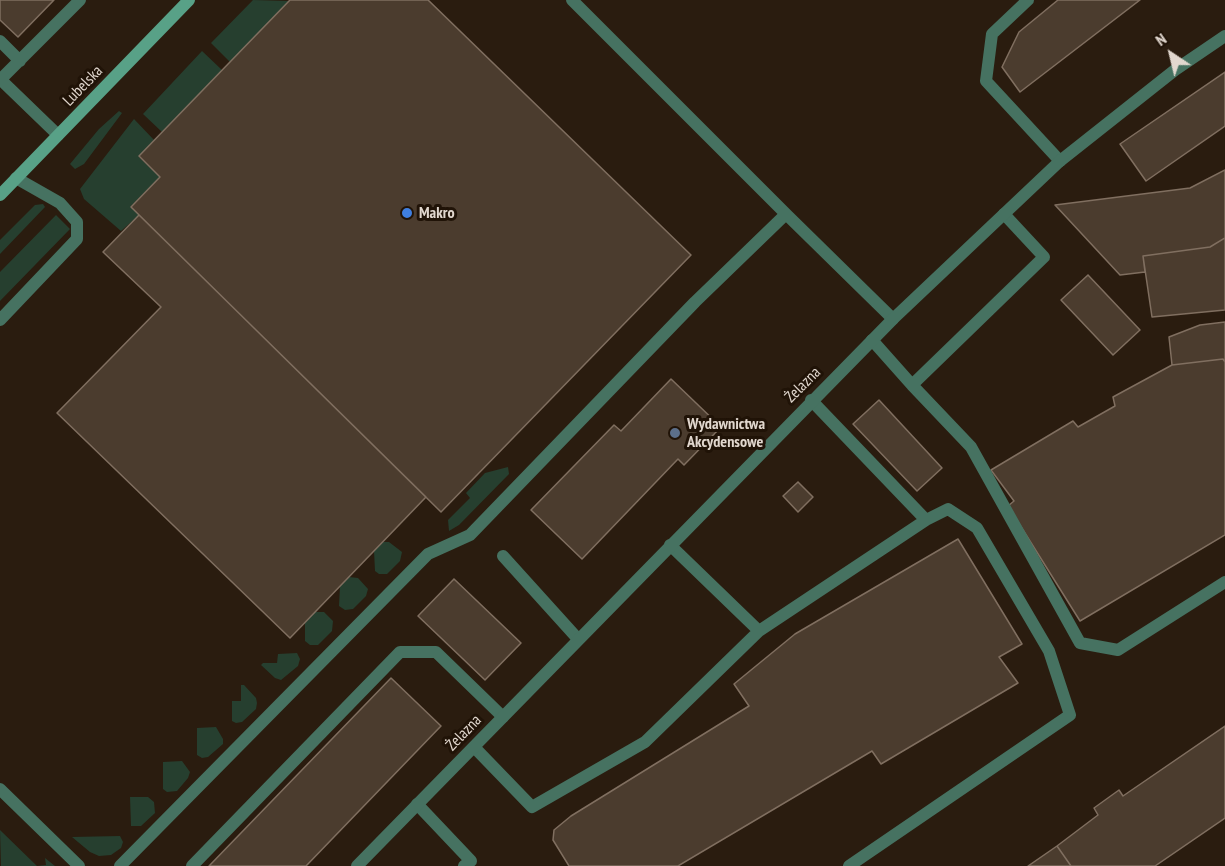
<!DOCTYPE html>
<meta charset="utf-8">
<style>
body{margin:0}
#map{position:relative;width:1225px;height:866px;overflow:hidden;background:#2a1c0f;font-family:"PT Sans Narrow",sans-serif}
canvas{display:block}
.north{position:absolute;left:1141px;top:24px;width:60px;height:60px;-webkit-text-stroke:4px #201307;paint-order:stroke;rotate:325deg;font-size:16px;font-weight:700;line-height:24px;text-align:center;color:#e1d7ce}
.north::after{content:'';display:block;margin:auto;width:21px;height:27px;background:#e1d7ce;clip-path:polygon(50% 0,100% 100%,50% 72%,0 100%)}
</style>
<div id="map">
<canvas width="1225" height="866"></canvas>
<div class="north">N</div>
</div>
<script>
const ctx = document.querySelector('canvas').getContext('2d');
ctx.lineJoin = 'round';
function fill(path, color) { ctx.fillStyle = color; ctx.fill(path, 'evenodd'); }
const shape = rows => new Path2D(rows.map(r => 'M' + r).join(''));
function strokePath(path, color, width, dash) { ctx.strokeStyle = color; ctx.lineWidth = width; ctx.lineCap = dash ? 'butt' : 'round'; ctx.setLineDash(dash || []); ctx.stroke(path); }
function write(font, color, halo, rows, align = 'center') {
  ctx.font = font + ' "PT Sans Narrow",sans-serif'; ctx.lineWidth = 6; ctx.setLineDash([]); ctx.textBaseline = 'middle'; ctx.strokeStyle = halo; ctx.fillStyle = color; for (const [text, x, y, turn = 0] of rows) {
    ctx.save(); ctx.translate(x, y); ctx.rotate((+turn || 0) * Math.PI / 180); ctx.textAlign = isNaN(turn) ? turn : align; if (halo) ctx.strokeText(text, 0, 0); ctx.fillText(text, 0, 0); ctx.restore();
  }
}
fill(shape([
 [253,0,290,1,230,62,211,43],
 [202,51,222,70,162,132,143,114],
 [119,111,122,113,84,164,75,169,70,164,99,129],
 [134,119,154,140,139,157,160,177,131,206,139,215,121,231,84,199,80,189],
 [43,204,45,207,0,254,0,240,35,205],
 [56,215,70,229,0,301,0,272],
 [508,467,509,474,459,525,449,531,448,520,470,498,466,493,485,473],
 [383,542,389,542,402,552,400,561,387,574,379,574,375,571,374,551],
 [349,577,358,578,368,589,366,596,353,609,345,610,339,606,340,586],
 [315,612,324,612,333,621,332,631,318,645,310,645,305,641,305,623],
 [297,653,300,659,298,666,281,680,275,678,261,665,263,663,277,663,278,654],
 [241,685,244,685,256,698,257,703,256,709,242,722,236,723,232,721,232,701,241,701],
 [216,727,223,739,223,744,208,757,202,758,197,755,197,728],
 [182,761,190,772,188,778,177,791,167,792,163,789,163,762],
 [130,797,148,797,154,802,155,813,141,826,131,826],
 [0,830,37,866,46,865,45,858,55,866,1,866],
 [120,836,123,842,121,848,111,855,99,856,90,852,72,837]
]), '#263f2f');
const building = shape([
 [0,0,54,0,18,37,0,20,0,0],
 [428,0,691,255,441,512,131,207,160,177,139,156,290,0,428,0],
 [1058,0,1140,0,1020,92,1002,67,1019,32,1058,0],
 [1225,72,1225,126,1146,181,1120,144,1225,72],
 [1225,170,1225,238,1210,247,1143,256,1145,272,1120,275,1055,205,1190,188,1225,170],
 [139,215,426,497,290,638,57,413,161,307,103,252,139,215],
 [1225,238,1225,310,1152,317,1143,256,1210,247,1225,238],
 [1088,275,1140,330,1113,355,1061,300,1088,275],
 [1225,322,1225,362,1223,359,1172,365,1169,337,1200,325,1225,322],
 [1223,359,1225,362,1225,535,1080,621,1008,506,1014,501,991,470,1073,421,1078,427,1115,406,1113,397,1172,365,1223,359],
 [671,379,721,427,684,465,678,459,582,559,531,510,614,425,621,431,671,379],
 [879,400,942,468,917,491,853,424,879,400],
 [798,482,813,497,798,512,783,496,798,482],
 [958,539,1022,644,999,657,1018,683,881,764,872,751,678,866,569,866,553,840,554,830,571,816,749,706,734,684,795,634,958,539],
 [454,579,521,643,485,680,418,616,454,579],
 [391,678,441,726,306,866,209,866,391,678],
 [1225,726,1225,818,1155,866,1071,866,1057,846,1098,815,1094,808,1119,790,1123,796,1225,726],
 [1057,846,1071,866,1028,866,1057,846]
]);
fill(building, '#4b3c2e');
strokePath(building, '#806f60', 1.5);
strokePath(shape([
 [572,0,786,214],
 [1028,0,992,34,986,81,1060,161],
 [0,41,20,61],
 [0,79,58,135],
 [0,80,80,0],
 [0,320,77,239,77,222,60,203,16,178],
 [872,340,912,385,1044,257,1004,214],
 [912,385,971,447,1080,643,1118,650,1225,582],
 [811,400,926,520,948,509,977,528,1049,651,1070,715,849,866],
 [670,545,759,631],
 [503,556,578,639],
 [474,747,532,807,645,742,759,631,926,520],
 [0,789,79,866],
 [417,804,471,861,464,866],
 [120,866,428,554,470,535,695,302,786,214,893,319],
 [192,866,400,652,436,652,503,717]
]), '#467261', 12);
strokePath(shape([
 [357,866,893,319,1060,161,1175,70,1225,36]
]), '#467261', 12);
strokePath(shape([
 [0,195,189,0]
]), '#58a187', 12);
for (const [x, y, r, color] of [
 [407,213,6,"#3f7fe0"],
 [675,433,6,"#5c6f8a"]
]) { const dot = new Path2D(); dot.arc(x, y, r, 0, 2 * Math.PI); ctx.fillStyle = color; ctx.fill(dot); strokePath(dot, '#201307', 2); }
write('16px', '#e1d7ce', '#201307', [
 ["Lubelska",83,86,-46],
 ["Żelazna",803,385,-45],
 ["Żelazna",464,733,-46]
]);
write('bold 16px', '#e1d7ce', '#201307', [
 ["Makro",419,213],
 ["Wydawnictwa",687,424],
 ["Akcydensowe",687,442]
], 'left');
</script>
